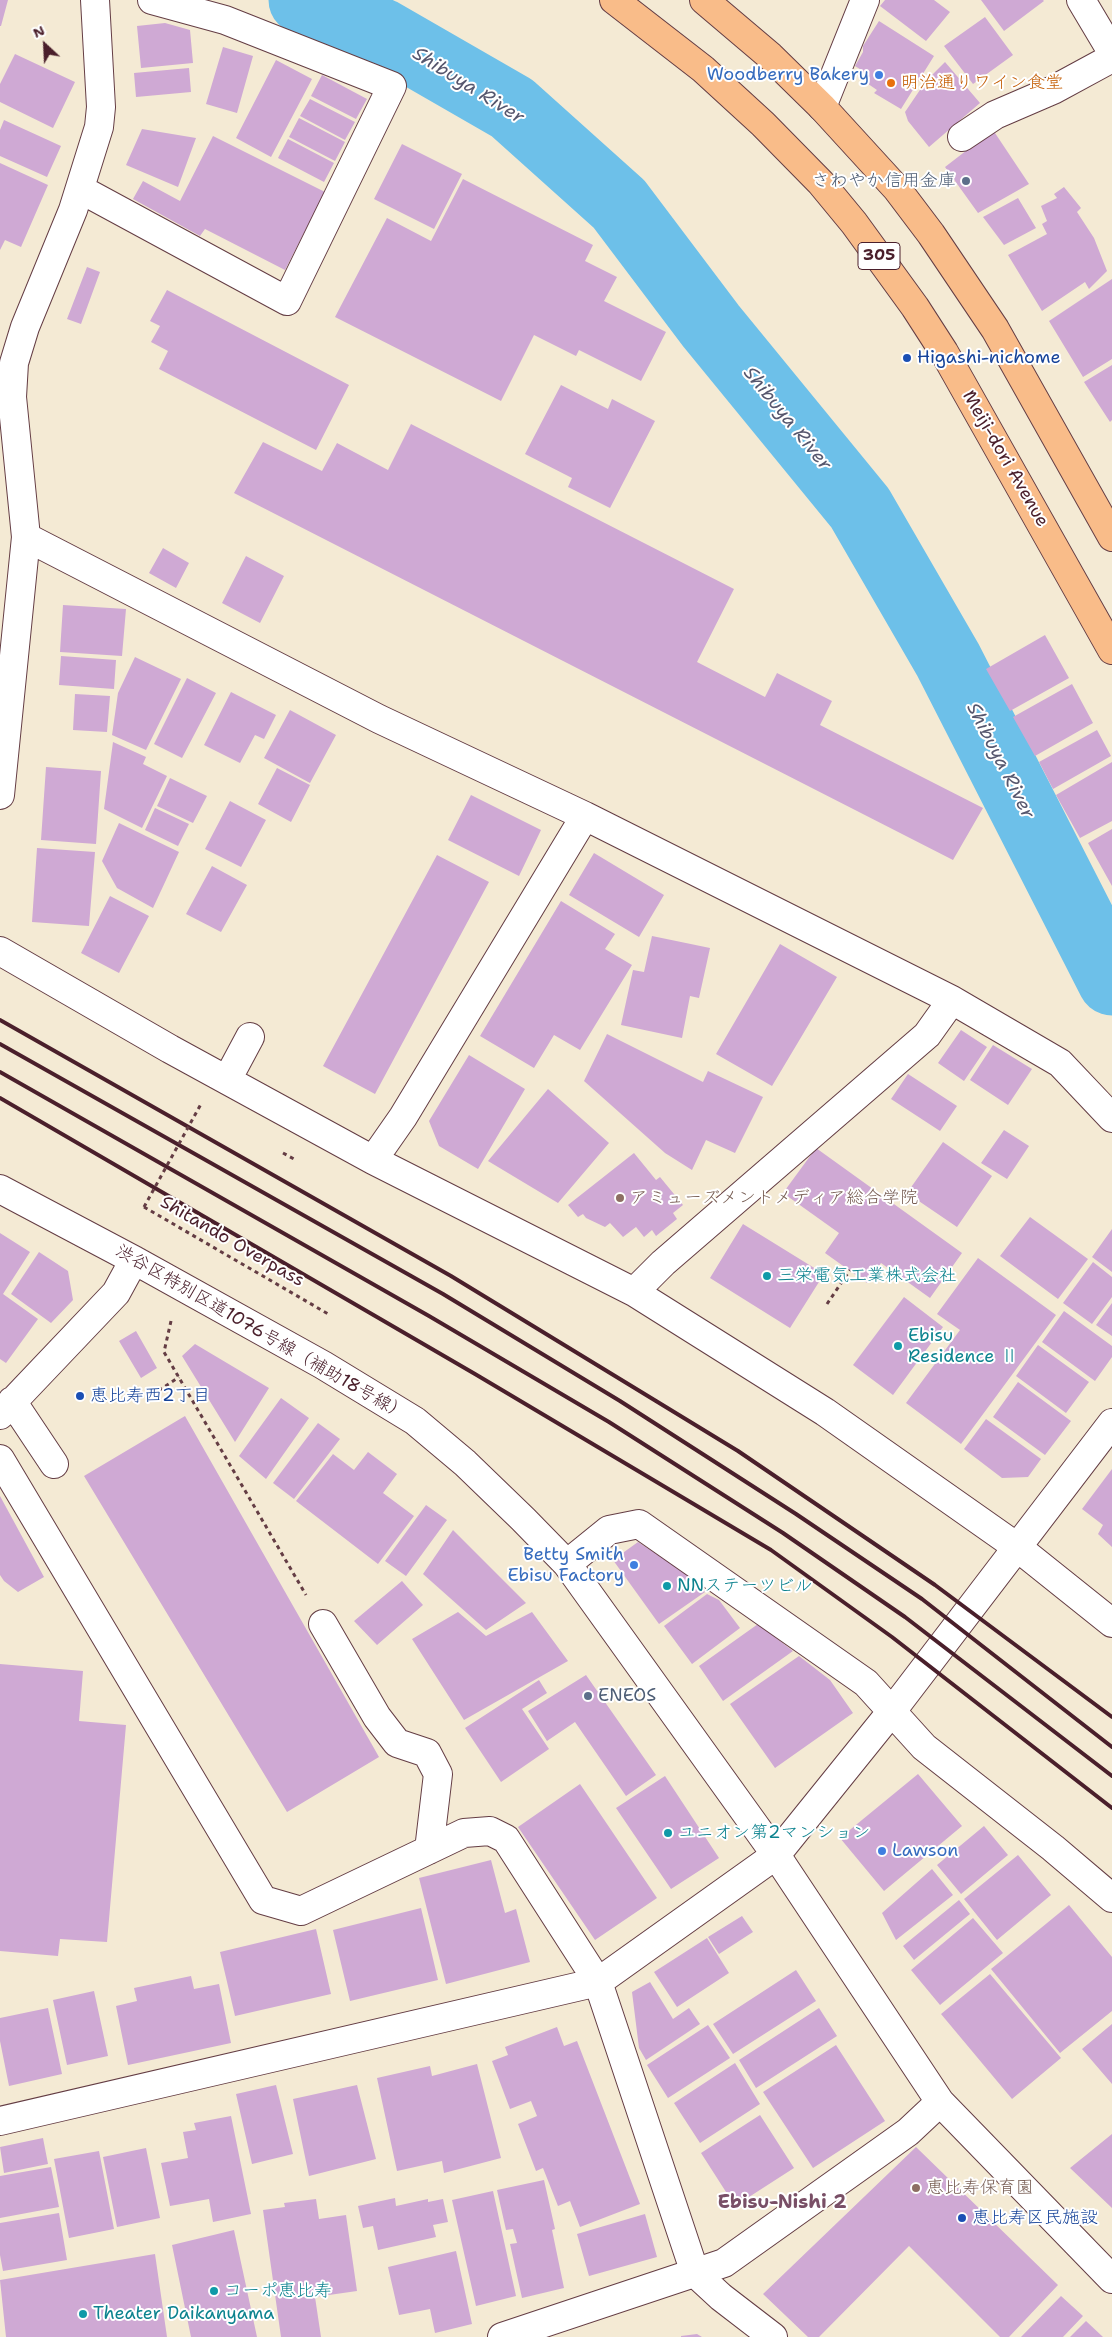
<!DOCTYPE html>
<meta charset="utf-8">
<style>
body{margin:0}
#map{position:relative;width:1112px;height:2337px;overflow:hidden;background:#f4ead4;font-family:"Shantell Sans",sans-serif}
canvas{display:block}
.north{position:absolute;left:20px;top:20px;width:50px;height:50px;-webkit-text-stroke:4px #fff;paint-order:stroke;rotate:335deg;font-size:14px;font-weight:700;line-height:20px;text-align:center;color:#4a1f2b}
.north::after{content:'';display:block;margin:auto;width:18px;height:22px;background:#4a1f2b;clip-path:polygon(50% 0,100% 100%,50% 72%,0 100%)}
</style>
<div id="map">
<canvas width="1112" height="2337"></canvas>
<div class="north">N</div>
</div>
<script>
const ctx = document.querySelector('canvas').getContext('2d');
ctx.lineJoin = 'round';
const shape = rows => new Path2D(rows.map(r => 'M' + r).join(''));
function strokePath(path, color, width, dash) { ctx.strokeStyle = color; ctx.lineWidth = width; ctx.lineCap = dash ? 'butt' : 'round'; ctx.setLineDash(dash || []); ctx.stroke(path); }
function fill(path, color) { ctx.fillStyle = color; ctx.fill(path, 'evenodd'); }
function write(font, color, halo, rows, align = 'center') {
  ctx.font = font + ' "Shantell Sans","Klee One",sans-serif'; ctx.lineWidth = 4; ctx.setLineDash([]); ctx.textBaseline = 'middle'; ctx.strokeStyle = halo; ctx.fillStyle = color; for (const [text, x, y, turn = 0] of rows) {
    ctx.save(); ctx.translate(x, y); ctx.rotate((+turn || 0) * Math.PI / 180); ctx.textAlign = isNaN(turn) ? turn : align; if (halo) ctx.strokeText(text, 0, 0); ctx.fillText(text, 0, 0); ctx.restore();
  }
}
strokePath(shape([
 [303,0,380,32,512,108,619,204,711,326,860,508,948,660,1112,981]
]), '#6dc0e9', 69);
fill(shape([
 [0,0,8,0,1,26,0,26],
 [885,0,934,0,950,12,926,41,880,6],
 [981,0,1043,0,1044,1,1004,31],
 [985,17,1013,55,973,84,944,46],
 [879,21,934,56,901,109,874,93,877,90,858,77,863,71,855,66,863,52,863,46],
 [165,23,190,30,193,63,141,68,137,26],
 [223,47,253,56,237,113,206,104],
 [15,54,75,82,53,128,0,102,0,84],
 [276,60,312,79,271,157,236,138],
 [945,62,980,103,929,147,908,121,905,112,926,81],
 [189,68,191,92,136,97,134,73],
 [322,75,367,99,356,119,311,96],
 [310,99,355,122,345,140,300,116],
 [299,118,345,142,335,161,289,137],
 [4,120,61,146,47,177,0,156,0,130],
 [142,129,196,138,178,187,126,165],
 [993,130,1029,184,978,213,945,167],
 [213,136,325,192,285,270,205,229,200,236,133,199,143,181,180,201],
 [288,139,334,163,324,182,278,158],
 [402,144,462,174,434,229,374,199],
 [0,163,48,185,21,247,5,240,0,250],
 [463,179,593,245,585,261,617,277,604,301,666,332,641,381,579,350,576,356,534,335,501,401,335,317,387,218,431,241],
 [1064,187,1081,208,1077,212,1094,238,1107,271,1089,289,1085,282,1042,311,1008,255,1047,234,1042,224,1047,221,1041,206,1057,198,1054,194],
 [1018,198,1036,228,1004,245,983,217],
 [87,267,100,272,81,324,67,319],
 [1112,279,1112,359,1083,377,1049,321],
 [167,290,349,385,316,450,159,369,168,351,151,342,160,326,150,321],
 [1112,365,1112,420,1110,422,1084,382],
 [561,385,608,409,612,399,655,421,610,508,568,487,572,478,525,454],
 [411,424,734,589,697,662,765,697,777,673,832,701,820,725,983,808,953,860,234,493,263,442,322,471,337,443,388,470],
 [163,548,189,563,176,588,149,573],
 [246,556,284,576,260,623,222,603],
 [63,605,126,609,122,656,60,652],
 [1045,635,1069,678,1010,711,986,669],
 [61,656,116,660,114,689,59,685],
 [135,657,181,679,146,750,112,735,118,693],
 [187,678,216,693,182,758,154,744],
 [1072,684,1093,723,1035,756,1013,717],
 [231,692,276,715,264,739,255,735,240,763,204,745],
 [75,694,110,696,107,732,73,730],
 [290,710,336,735,310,783,264,758],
 [1097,730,1111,756,1053,789,1039,762],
 [113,742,146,757,143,764,167,776,142,828,104,809],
 [1112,762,1112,821,1080,838,1056,795],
 [46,767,101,771,96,844,41,840],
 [277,768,310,785,291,822,258,804],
 [170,778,207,796,193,823,157,806],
 [471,795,541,830,519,876,448,840],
 [230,801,266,820,241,867,205,849],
 [155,808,189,824,178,846,145,830],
 [119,823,179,852,153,908,117,888,102,861],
 [1112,829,1112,886,1088,843],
 [37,848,95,852,89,926,32,922],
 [594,853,664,895,639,937,569,895],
 [437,855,489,882,375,1094,323,1066],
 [212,866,247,885,221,932,186,914],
 [110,896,149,916,119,973,81,953],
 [561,901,615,934,605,949,632,965,580,1050,554,1035,534,1068,480,1036],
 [652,936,710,948,699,998,690,996,682,1038,621,1025,633,970,644,972],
 [780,944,837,977,772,1086,716,1054],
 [961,1030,987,1047,964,1081,938,1063],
 [607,1034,703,1082,708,1071,763,1097,735,1153,706,1140,692,1170,665,1153,584,1081],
 [993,1045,1032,1069,1008,1105,970,1080],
 [469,1055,525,1089,478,1169,439,1146,429,1121],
 [908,1074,957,1106,940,1131,891,1099],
 [548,1089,609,1143,558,1203,488,1161],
 [1004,1130,1029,1146,1007,1179,981,1163],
 [943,1142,992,1176,957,1227,907,1193],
 [816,1148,962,1253,930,1298,881,1263,867,1283,825,1253,839,1233,783,1193],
 [634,1153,656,1180,660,1177,683,1205,673,1213,677,1219,656,1236,652,1230,644,1237,636,1227,623,1237,610,1223,605,1227,586,1218,583,1214,578,1217,568,1205],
 [1030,1217,1088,1259,1058,1299,1000,1256],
 [743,1224,824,1274,790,1328,710,1278],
 [1112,1229,1112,1272,1092,1257],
 [0,1233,30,1252,3,1294,38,1319,6,1363,0,1359],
 [39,1252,68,1271,73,1300,51,1323,11,1294],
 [978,1258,1056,1315,961,1444,906,1403,960,1330,937,1314],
 [1093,1262,1112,1277,1112,1297,1092,1324,1063,1303],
 [904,1297,943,1327,893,1395,853,1365],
 [1112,1303,1112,1336,1096,1325],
 [1064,1311,1112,1346,1112,1357,1095,1381,1042,1342],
 [136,1331,157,1368,141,1378,119,1341],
 [195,1344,269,1388,235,1442,182,1356],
 [1038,1345,1089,1382,1066,1413,1016,1376],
 [1018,1382,1071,1421,1045,1455,993,1417],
 [281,1398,309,1418,266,1479,239,1456],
 [185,1416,379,1757,287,1812,84,1476],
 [986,1419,1041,1459,1028,1477,1002,1478,964,1449],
 [318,1423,340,1439,294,1499,273,1483],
 [368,1452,397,1474,383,1493,414,1516,378,1564,296,1501,333,1454,354,1470],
 [1112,1469,1112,1547,1098,1534,1103,1525,1082,1509],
 [0,1496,44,1577,18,1592,4,1581,0,1575],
 [426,1505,447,1520,406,1576,385,1561],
 [453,1530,526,1603,486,1630,423,1574],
 [638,1542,698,1581,705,1592,659,1624,613,1560],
 [402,1581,423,1605,377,1645,354,1621],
 [707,1594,719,1600,740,1628,692,1664,664,1626],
 [458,1612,486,1636,532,1612,568,1661,464,1720,412,1639],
 [758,1624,793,1651,723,1701,699,1666],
 [799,1656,830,1680,853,1713,775,1768,730,1704],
 [0,1664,83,1671,79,1721,126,1725,107,1942,60,1939,58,1956,0,1951],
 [586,1675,656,1775,626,1796,575,1722,547,1741,528,1711],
 [539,1680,547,1693,522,1709,549,1749,501,1782,465,1728],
 [918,1774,962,1826,884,1891,840,1838],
 [665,1776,719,1858,671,1889,616,1808],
 [580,1784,657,1898,595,1940,518,1827],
 [984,1826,1008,1855,961,1894,937,1865],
 [1018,1855,1051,1895,997,1940,964,1899],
 [491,1860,505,1913,516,1909,530,1962,446,1984,419,1878],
 [932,1869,953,1895,896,1940,882,1913],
 [959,1900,970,1914,914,1960,903,1946],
 [1069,1905,1112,1957,1112,2011,1060,2053,991,1969],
 [421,1908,438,1980,350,2001,333,1930],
 [742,1916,753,1932,719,1954,708,1937],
 [973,1918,1003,1953,940,2005,911,1970],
 [316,1929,331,1994,235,2016,220,1952],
 [707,1938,729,1973,677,2007,654,1972],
 [796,1970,816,2001,733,2054,713,2024],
 [990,1974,1061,2058,1012,2099,941,2014],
 [191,1976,194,1989,219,1984,231,2043,128,2065,116,2006,137,2001,134,1988],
 [650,1982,673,2019,689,2008,700,2024,646,2060,639,2048,632,1992],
 [94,1991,108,2056,67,2065,53,2000],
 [48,2008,62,2074,9,2086,0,2041,0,2018],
 [819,2008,837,2036,756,2088,739,2060],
 [1112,2024,1112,2084,1082,2049],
 [708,2025,730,2058,668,2098,647,2065],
 [557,2027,564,2046,577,2041,640,2204,580,2227,570,2201,558,2206,543,2168,536,2171,518,2124,537,2116,531,2101,510,2109,492,2061,508,2055,505,2047],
 [836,2045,885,2121,813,2168,763,2092],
 [735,2063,760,2104,700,2143,674,2103],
 [477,2064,501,2158,444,2173,442,2161,397,2171,377,2078,430,2066,432,2076],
 [276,2085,293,2154,252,2164,236,2094],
 [357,2085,376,2159,309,2176,293,2099],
 [760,2115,794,2168,735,2206,701,2153],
 [231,2116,251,2214,213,2222,209,2199,170,2206,161,2163,188,2158,183,2132,196,2130,194,2123],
 [1112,2134,1112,2208,1070,2168],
 [43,2138,48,2164,4,2173,0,2147],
 [916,2147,1058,2285,1009,2337,1000,2337,909,2246,819,2337,808,2337,763,2294],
 [146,2148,160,2218,117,2227,103,2157],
 [99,2151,114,2229,69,2238,54,2159],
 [51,2167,59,2207,0,2218,0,2176],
 [544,2180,555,2229,552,2230,564,2288,522,2298,510,2244,517,2243,513,2229,506,2230,497,2190],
 [493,2191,516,2296,476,2306,452,2200],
 [395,2198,396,2206,428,2199,428,2202,443,2199,448,2222,433,2225,436,2237,378,2250,373,2226,363,2228,358,2206],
 [316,2199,319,2219,346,2215,357,2291,315,2297,321,2337,281,2337,263,2210,285,2207,284,2203],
 [59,2213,67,2260,3,2271,0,2255,0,2223],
 [645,2214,657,2257,589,2276,577,2234],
 [234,2230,257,2337,191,2337,172,2245],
 [456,2251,472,2324,435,2333,430,2309,399,2315,388,2267],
 [155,2254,167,2337,6,2337,0,2280],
 [1061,2296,1083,2316,1063,2337,1021,2337],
 [1086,2321,1103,2337,1070,2337],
 [697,2334,702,2337,681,2337,681,2336]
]), '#cfa9d4');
const minor = shape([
 [1081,0,1112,52],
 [822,107,865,0],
 [962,137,995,115,1053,90,1112,58],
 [80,189,287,301,392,86,225,20,152,0],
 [26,537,379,719,585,816,952,1000,1060,1063,1112,1118],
 [0,795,26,537,12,397,14,363,25,327,73,210,99,127,101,107,95,0],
 [0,951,170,1049,373,1160,634,1292,825,1412,1017,1547,1112,1623],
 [227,1080,250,1037],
 [373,1160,403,1117,585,816],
 [0,1189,134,1260,323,1365,415,1421,465,1463,523,1519,567,1564,776,1855,940,2102,1112,2279],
 [634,1292,663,1263,927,1035,952,1000],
 [12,1401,54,1464],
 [0,1415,116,1293,134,1260],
 [0,1459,263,1900,301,1911,464,1833,490,1831,506,1839,598,1982,695,2273,721,2297,773,2337],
 [567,1564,609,1530,639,1524,866,1683,924,1747,1053,1848,1112,1898],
 [323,1624,377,1717,397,1743,427,1753,438,1774,429,1850],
 [0,2121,598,1982,776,1855,892,1711,1112,1423],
 [502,2337,724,2263,908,2132,940,2102]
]);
const major = shape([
 [614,0,703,69,763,124,821,183,854,223,915,307,944,352,1112,650],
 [704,0,770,56,822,107,897,189,931,234,995,329,1112,537]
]);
strokePath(minor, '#643d44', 30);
strokePath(major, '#643d44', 30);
strokePath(shape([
 [283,1153,294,1159],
 [144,1207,330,1315],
 [827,1304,850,1270],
 [171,1321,164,1352,306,1595],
 [152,1395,179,1377]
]), '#643d44', 3, [4, 4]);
strokePath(minor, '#fff', 28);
strokePath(major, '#f9bc89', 28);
strokePath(shape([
 [0,1020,451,1276,738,1451,935,1585,1112,1717],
 [0,1044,443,1294,620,1401,796,1514,922,1599,1112,1747],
 [0,1072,429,1316,609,1422,783,1533,905,1617,1112,1776],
 [0,1098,475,1374,771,1550,892,1637,1112,1808]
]), '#4a1f2b', 4);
strokePath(shape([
 [144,1207,201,1104]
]), '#643d44', 3, [4, 4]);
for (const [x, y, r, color] of [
 [879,75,5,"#3f7fe0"],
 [891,83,5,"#e8710a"],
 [966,181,5,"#5c6f8a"],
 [907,358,5,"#1a4fb4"],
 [620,1198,5,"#8d6e63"],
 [767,1276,5,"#0f9aa8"],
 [898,1346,5,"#0f9aa8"],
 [80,1396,5,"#1a4fb4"],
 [634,1565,5,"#3f7fe0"],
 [667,1586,5,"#0f9aa8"],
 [588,1696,5,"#5c6f8a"],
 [668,1833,5,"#0f9aa8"],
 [882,1851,5,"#3f7fe0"],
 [916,2188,5,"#8d6e63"],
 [962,2218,5,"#1a4fb4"],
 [214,2291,5,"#0f9aa8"],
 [83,2314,5,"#0f9aa8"]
]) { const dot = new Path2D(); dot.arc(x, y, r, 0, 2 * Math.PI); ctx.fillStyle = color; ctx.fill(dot); strokePath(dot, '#fff', 2); }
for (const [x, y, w] of [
 [879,256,42]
]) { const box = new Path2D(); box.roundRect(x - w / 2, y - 13.5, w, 27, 4); ctx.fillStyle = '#fff'; ctx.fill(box); strokePath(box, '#4a1f2b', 1); }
write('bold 16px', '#4a1f2b', null, [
 ["305",879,256]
]);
write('18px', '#366cbe', '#fff', [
 ["Woodberry Bakery",869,75],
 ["Betty Smith",624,1555],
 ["Ebisu Factory",624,1576],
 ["Lawson",892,1851,"left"]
], 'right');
write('18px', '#c56008', '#fff', [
 ["明治通りワイン食堂",901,83]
], 'left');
write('18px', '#4e5e75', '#fff', [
 ["さわやか信用金庫",956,181],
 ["ENEOS",598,1696,"left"]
], 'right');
write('18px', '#164399', '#fff', [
 ["Higashi-nichome",917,358],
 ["恵比寿西2丁目",90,1396],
 ["恵比寿区民施設",972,2218]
], 'left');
write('18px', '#4a1f2b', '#fff', [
 ["Meiji-dori Avenue",1005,459,60],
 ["Shitando Overpass",232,1242,30],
 ["渋谷区特別区道1076号線（補助18号線）",261,1333,30]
]);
write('18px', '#785e54', '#fff', [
 ["アミューズメントメディア総合学院",630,1198],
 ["恵比寿保育園",926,2188]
], 'left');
write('18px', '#0d838f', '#fff', [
 ["三栄電気工業株式会社",777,1276],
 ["Ebisu",908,1336],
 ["Residence Ⅱ",908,1357],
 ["NNステーツビル",677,1586],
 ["ユニオン第2マンション",678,1833],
 ["コーポ恵比寿",224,2291],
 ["Theater Daikanyama",93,2314]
], 'left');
write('italic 19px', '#56576e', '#fff', [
 ["Shibuya River",468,86,32],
 ["Shibuya River",787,419,51],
 ["Shibuya River",1000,761,63]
]);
write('bold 19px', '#794f66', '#fff', [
 ["Ebisu-Nishi 2",782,2203]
]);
</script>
